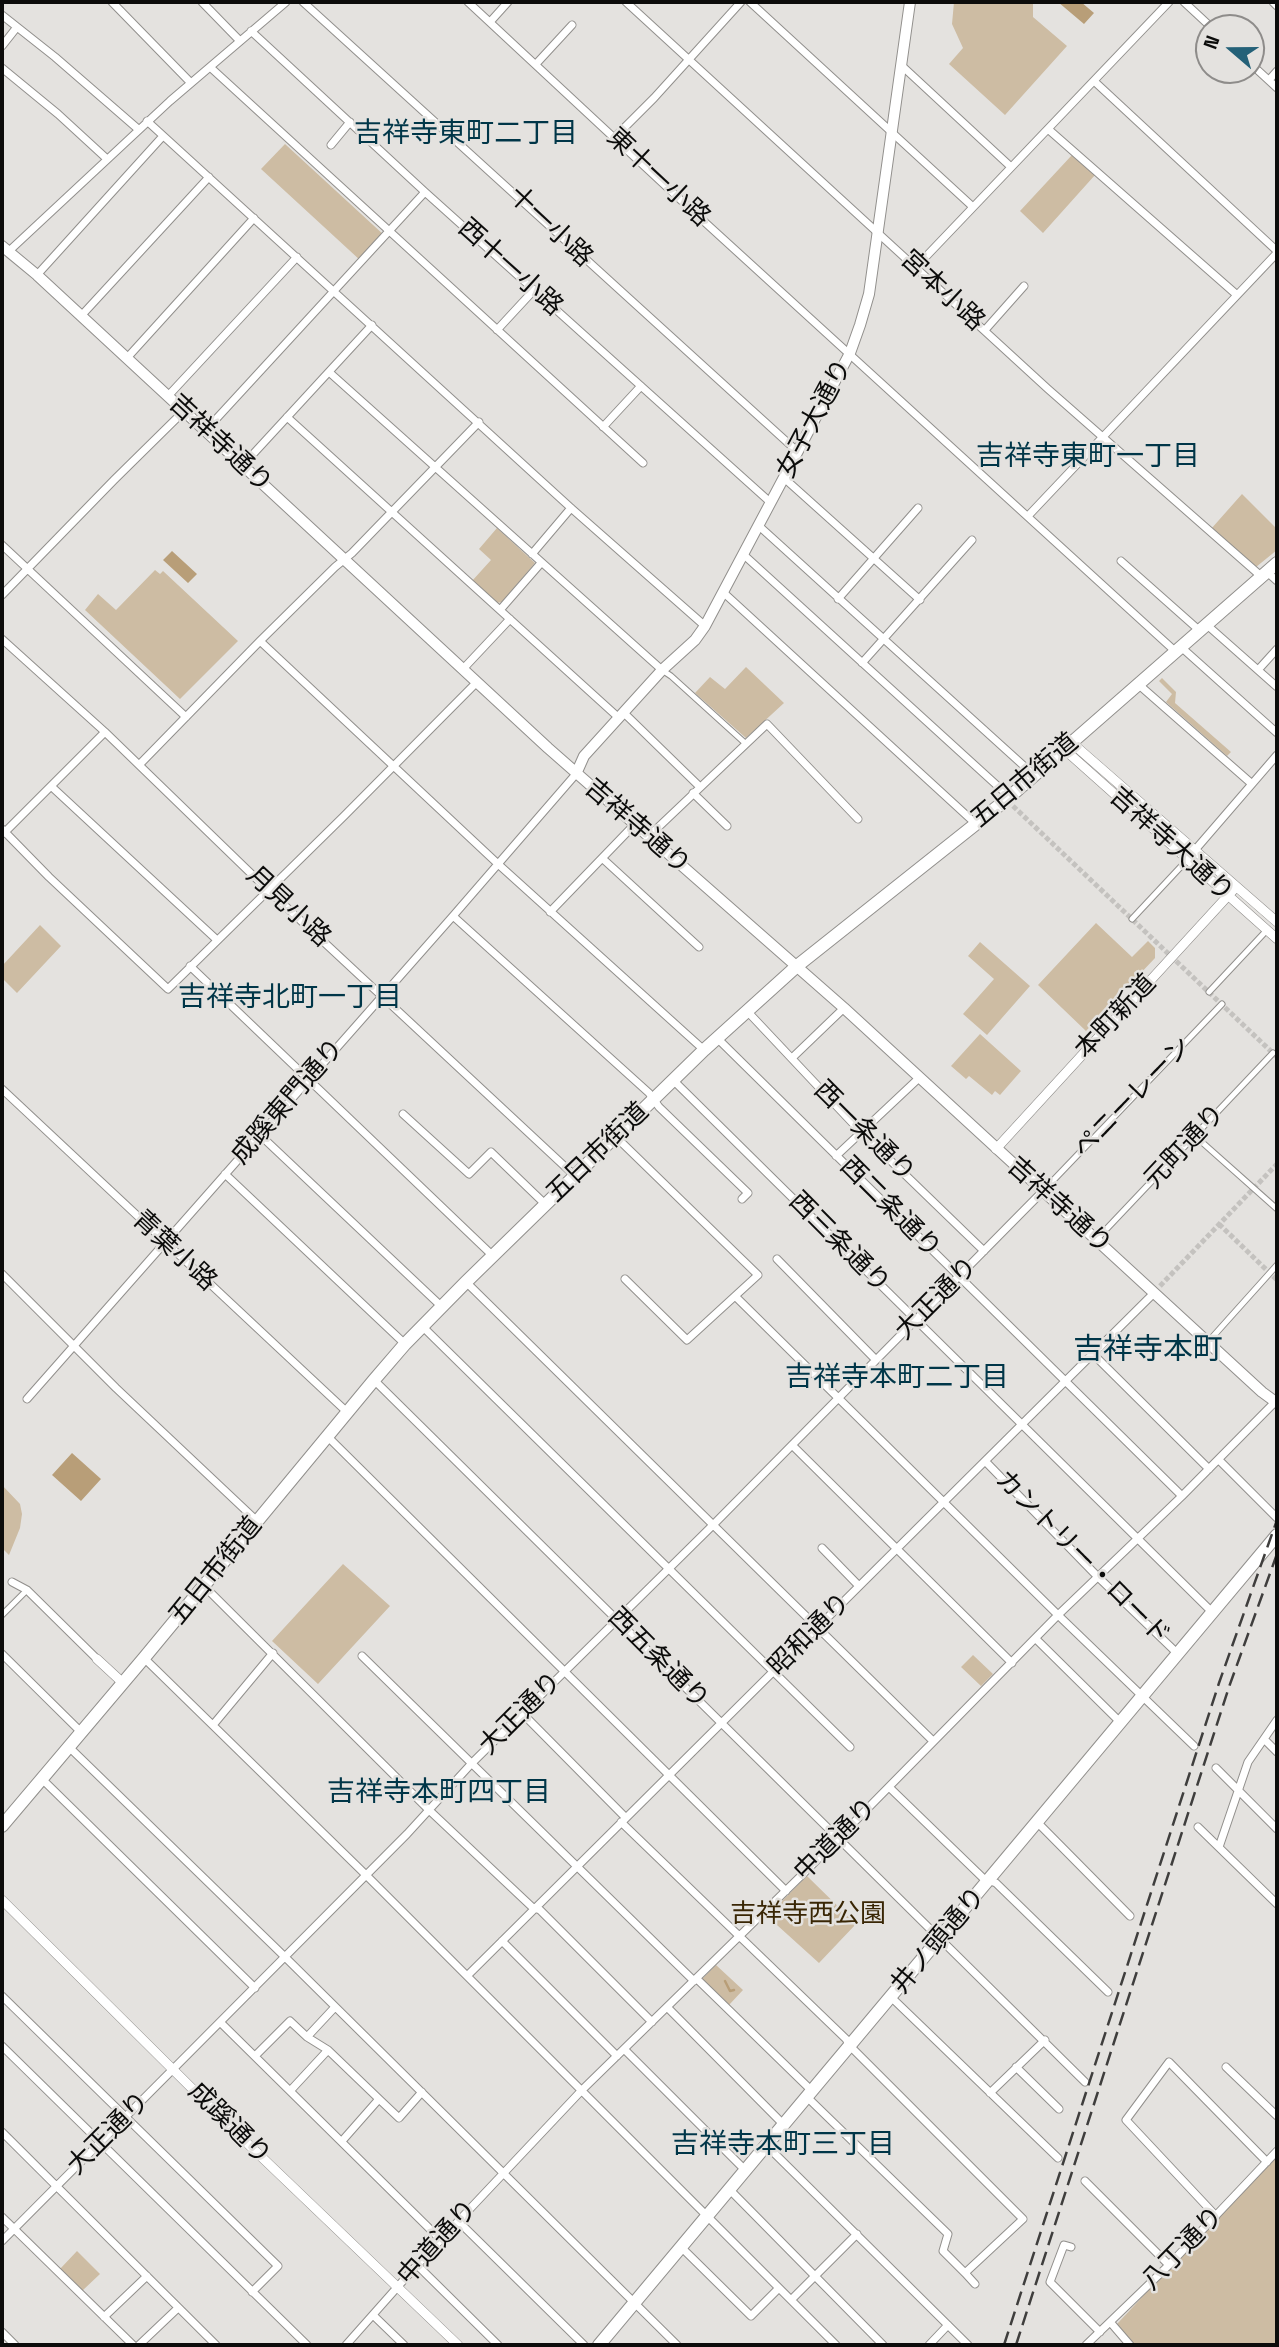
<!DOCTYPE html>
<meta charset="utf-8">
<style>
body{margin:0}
#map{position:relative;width:1279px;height:2347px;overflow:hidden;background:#e4e2df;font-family:"Space Grotesk",sans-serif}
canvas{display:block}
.frame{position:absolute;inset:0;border:4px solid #0c0c0b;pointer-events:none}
.north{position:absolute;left:1195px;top:14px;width:70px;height:70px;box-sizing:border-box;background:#e4e2df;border:2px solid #8e8c8a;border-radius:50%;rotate:290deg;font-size:19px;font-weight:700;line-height:28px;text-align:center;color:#0c0c0b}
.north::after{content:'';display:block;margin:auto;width:24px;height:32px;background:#246178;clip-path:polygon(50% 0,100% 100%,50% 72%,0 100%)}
</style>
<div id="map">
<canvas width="1279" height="2347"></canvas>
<div class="frame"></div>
<div class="north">N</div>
</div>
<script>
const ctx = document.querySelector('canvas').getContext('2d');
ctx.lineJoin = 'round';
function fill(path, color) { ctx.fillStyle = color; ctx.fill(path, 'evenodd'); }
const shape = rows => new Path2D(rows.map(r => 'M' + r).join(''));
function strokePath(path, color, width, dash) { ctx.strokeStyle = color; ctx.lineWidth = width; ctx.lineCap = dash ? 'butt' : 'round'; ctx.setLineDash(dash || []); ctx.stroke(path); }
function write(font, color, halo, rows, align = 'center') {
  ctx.font = font + ' "Space Grotesk","Noto Sans JP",sans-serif'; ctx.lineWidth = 5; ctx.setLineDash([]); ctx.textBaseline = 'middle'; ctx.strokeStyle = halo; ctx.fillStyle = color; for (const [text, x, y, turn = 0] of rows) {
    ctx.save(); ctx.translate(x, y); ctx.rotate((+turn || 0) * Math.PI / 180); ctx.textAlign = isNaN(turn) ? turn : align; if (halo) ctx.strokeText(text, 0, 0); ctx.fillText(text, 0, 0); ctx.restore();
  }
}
fill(shape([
 [954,2,1033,2,1033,17,1067,46,1005,115,949,64,963,48,952,24],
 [285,144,385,236,361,261,261,169],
 [1072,155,1095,175,1043,233,1020,211],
 [1242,494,1277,529,1277,550,1256,567,1211,529],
 [497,528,535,563,502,602,496,603,472,581,491,560,479,549],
 [155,570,160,574,163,571,238,641,180,699,85,610,98,594,116,610],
 [746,667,784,703,746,738,695,693,710,677,725,689],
 [1162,678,1176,692,1175,703,1231,752,1227,756,1166,702,1172,694,1159,681],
 [1096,923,1132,957,1148,941,1155,948,1155,958,1086,1031,1038,985],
 [40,925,61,946,17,993,2,978,2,966],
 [980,942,1030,986,987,1035,963,1014,994,979,968,956],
 [980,1034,1021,1071,1000,1095,995,1091,992,1095,969,1076,966,1079,951,1066],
 [2,1485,20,1504,22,1514,20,1528,9,1555,2,1548],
 [343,1564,390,1606,318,1684,272,1641],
 [973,1655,993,1674,981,1686,961,1667],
 [807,1876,856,1924,819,1963,767,1916],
 [716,1965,743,1990,729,2005,702,1979],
 [1277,2153,1277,2345,1135,2345,1117,2324],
 [77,2251,100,2274,82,2291,60,2269]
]), '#cdbca3');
fill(shape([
 [1058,2,1081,2,1094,13,1084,24],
 [172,551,197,574,188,583,163,560],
 [72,1453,101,1479,81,1501,52,1475]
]), '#b89e78');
strokePath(shape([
 [725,1981,730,1991,734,1990]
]), '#b89e78', 2.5);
strokePath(shape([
 [1013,806,1277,1057],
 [1219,1224,1277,1280],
 [1160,1286,1277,1164]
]), '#c4c2bf', 5, [5, 2.5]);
const pedestrian = shape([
 [662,670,671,676,745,743],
 [1132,919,1188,859],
 [1209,992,1267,930],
 [1195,1136,1277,1209],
 [1043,1191,1222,1004],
 [1096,1240,1273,1053],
 [1208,1342,1277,1265],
 [2,1615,27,1590]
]);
const minor = shape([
 [112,2,191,83],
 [202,2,240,41],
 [303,2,798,452],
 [468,2,698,216,1176,652],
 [626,2,1048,389,1262,577],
 [750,2,973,207],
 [1184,2,1212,28],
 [1273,2,1277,6],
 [2,15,55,57,138,129],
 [490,22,508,2],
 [251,31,425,192,770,502],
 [2,46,17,27],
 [536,64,572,25],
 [1251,64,1277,88],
 [901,65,1011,167],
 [210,67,643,463],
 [2,68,58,114,107,159],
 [1269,80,1277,71],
 [1094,81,1277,251],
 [147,121,571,508,705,626],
 [1048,129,1237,295],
 [614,138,654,98,741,2],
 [331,145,350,122],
 [8,252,170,101,286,2],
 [916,267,1169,2],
 [37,275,163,136],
 [81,316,209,177],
 [497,330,534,290],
 [985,330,1024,286],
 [127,358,254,218],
 [329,372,662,670],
 [168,396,297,257],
 [287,417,619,718],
 [603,427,641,386],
 [206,430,425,192],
 [243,465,372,325],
 [784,478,920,600],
 [1028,516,1277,253],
 [759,526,1035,776],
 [2,545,186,717],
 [532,554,571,508],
 [744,555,1002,790],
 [1121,561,1200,631],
 [1267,572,1277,581],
 [724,593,976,824],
 [2,595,114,480,184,411],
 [838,599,918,508],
 [500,610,541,563],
 [1207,625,1277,687],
 [2,639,105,732,268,890,575,1176],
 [260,641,498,864,704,1050],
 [1181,647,1277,733],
 [862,663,972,540],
 [463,669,510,619],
 [1258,670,1277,649],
 [1138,684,1252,784],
 [624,713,700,787],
 [139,765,260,641,335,567,352,553,479,422],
 [52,787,217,940],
 [693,793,727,826],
 [2,829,49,877,168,989,344,816,477,682],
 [4,833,105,732],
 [649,836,767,724,858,819],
 [1195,850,1277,755],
 [602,858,699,947],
 [550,912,635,824],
 [453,916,649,1093,659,1107,748,1193,742,1199],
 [190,966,493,1256],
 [747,1011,861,1132,984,1251],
 [717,1038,1182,1496],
 [792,1058,844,1008],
 [673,1080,1213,1613],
 [2,1089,347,1412],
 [403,1114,469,1174,491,1152,545,1204],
 [259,1134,441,1306],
 [616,1137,758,1275,687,1340,625,1279],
 [836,1156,919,1078],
 [225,1174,405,1344],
 [777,1259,876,1360],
 [2,1274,116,1388,257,1521],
 [466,1282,933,1741],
 [736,1297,1058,1615,1194,1746],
 [422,1326,850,1747],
 [1093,1354,1209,1469],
 [374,1380,1085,2082],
 [27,1399,453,916,576,774],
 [327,1436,786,1891],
 [792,1445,1012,1663],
 [1219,1460,1277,1518],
 [985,1461,1098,1577,1179,1655],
 [822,1548,859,1586],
 [12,1582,27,1590,97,1659],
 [204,1586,429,1810,532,1907,540,1910,652,2022],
 [1036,1639,1121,1723],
 [2,1654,81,1732],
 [362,1656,694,1981],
 [144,1658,366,1875,836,2345],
 [522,1713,626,1818],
 [213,1725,273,1653],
 [1265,1740,1277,1752],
 [69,1747,285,1957,677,2345],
 [1216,1768,1277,1829],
 [42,1779,255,1988],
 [889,1787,983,1878,996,1883,1108,1992],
 [621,1822,846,2039,850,2046,1023,2219,965,2273,975,2284],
 [1038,1823,1130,1916],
 [1198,1827,1277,1904],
 [1219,1847,1248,1762,1277,1720],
 [502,1941,617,2056],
 [467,1976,1154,1293],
 [697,1979,812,2091],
 [2,1996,278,2266,252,2292],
 [892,1998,1058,2158],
 [667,2007,784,2125],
 [221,2023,440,2239],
 [307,2037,335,2007],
 [2,2046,307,2345],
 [624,2049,746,2171],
 [255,2056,290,2021,307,2037,328,2050,379,2099,342,2141],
 [1016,2067,1059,2109],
 [1226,2067,1277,2116],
 [290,2091,328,2050],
 [990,2093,1045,2040],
 [807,2097,948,2234,943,2251,965,2273],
 [379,2099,399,2118,422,2092],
 [2,2132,216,2345],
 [767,2146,968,2345],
 [1085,2181,1169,2265],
 [730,2190,883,2345],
 [1216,2216,1126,2120,1169,2062,1267,2162],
 [2,2217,133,2345],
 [458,2221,584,2345],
 [2,2241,407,1834,472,1763,714,1524,1043,1191],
 [1071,2247,1064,2245,1050,2282,1100,2332],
 [682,2248,751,2316,779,2288],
 [417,2265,498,2345],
 [791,2300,857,2234],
 [373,2315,404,2345],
 [104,2317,147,2276],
 [1111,2323,1130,2345],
 [2,2332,15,2345],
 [139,2345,178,2308],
 [346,2345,417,2265,582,2090,808,1869,1058,1615,1182,1496,1275,1402],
 [929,2345,948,2325],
 [1086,2345,1169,2265,1277,2151]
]);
const tertiary = shape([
 [1072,743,1277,922],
 [1065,750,1277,939],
 [996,1149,1236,887],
 [97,1659,123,1683],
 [2,1900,249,2145,458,2345]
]);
const secondary = shape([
 [2,246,37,275,548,748,844,1008,1262,1392,1277,1403],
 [576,774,584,756,662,670,695,640,705,626,850,353,860,325,869,294,910,2]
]);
const primary = shape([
 [2,1826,144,1658,374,1380,405,1344,466,1282,704,1050,797,966,1006,800,1277,563],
 [599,2345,1277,1535]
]);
strokePath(pedestrian, '#918f8c', 7);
strokePath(minor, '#918f8c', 9);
strokePath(tertiary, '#918f8c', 10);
strokePath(secondary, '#918f8c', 12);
strokePath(primary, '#918f8c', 14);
strokePath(pedestrian, '#fff', 5);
strokePath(minor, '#fff', 7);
strokePath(tertiary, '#fff', 9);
strokePath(secondary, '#fff', 10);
strokePath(primary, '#fff', 12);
strokePath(shape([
 [1004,2345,1219,1683,1277,1520],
 [1016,2345,1229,1687,1277,1554]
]), '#3f3e3d', 2.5, [14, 7]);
write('26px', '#0c0c0b', '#e4e2df', [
 ["東十一小路",658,178,43],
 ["十一小路",550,227,43],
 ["西十一小路",510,268,42],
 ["宮本小路",942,291,43],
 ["女子大通り",815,419,-62],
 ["吉祥寺通り",220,444,43],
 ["五日市街道",1025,781,-40],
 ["吉祥寺通り",637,827,41],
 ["吉祥寺大通り",1171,845,42],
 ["月見小路",288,907,43],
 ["本町新道",1116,1017,-47],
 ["ペニーレーン",1133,1098,-46],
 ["成蹊東門通り",288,1102,-49],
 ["西一条通り",864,1132,45],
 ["元町通り",1185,1147,-47],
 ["五日市街道",598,1153,-44],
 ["吉祥寺通り",1059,1206,42],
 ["西二条通り",890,1208,45],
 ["西三条通り",839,1243,45],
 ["青葉小路",174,1251,43],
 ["大正通り",937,1299,-45],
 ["カントリー・ロード",1082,1558,45],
 ["五日市街道",216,1571,-51],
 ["昭和通り",810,1635,-45],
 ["西五条通り",658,1659,45],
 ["大正通り",521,1714,-45],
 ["中道通り",836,1840,-45],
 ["井ノ頭通り",939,1941,-50],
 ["成蹊通り",229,2124,45],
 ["大正通り",109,2134,-45],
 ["中道通り",438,2243,-48],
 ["八丁通り",1183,2249,-46]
]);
write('26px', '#392605', '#e4e2df', [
 ["吉祥寺西公園",808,1915]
]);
write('28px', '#003648', '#e4e2df', [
 ["吉祥寺東町二丁目",466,134],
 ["吉祥寺東町一丁目",1088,457],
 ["吉祥寺北町一丁目",290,998],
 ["吉祥寺本町二丁目",897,1378],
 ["吉祥寺本町四丁目",439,1793],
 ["吉祥寺本町三丁目",783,2145]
]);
write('30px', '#003648', '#e4e2df', [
 ["吉祥寺本町",1148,1351]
]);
</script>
